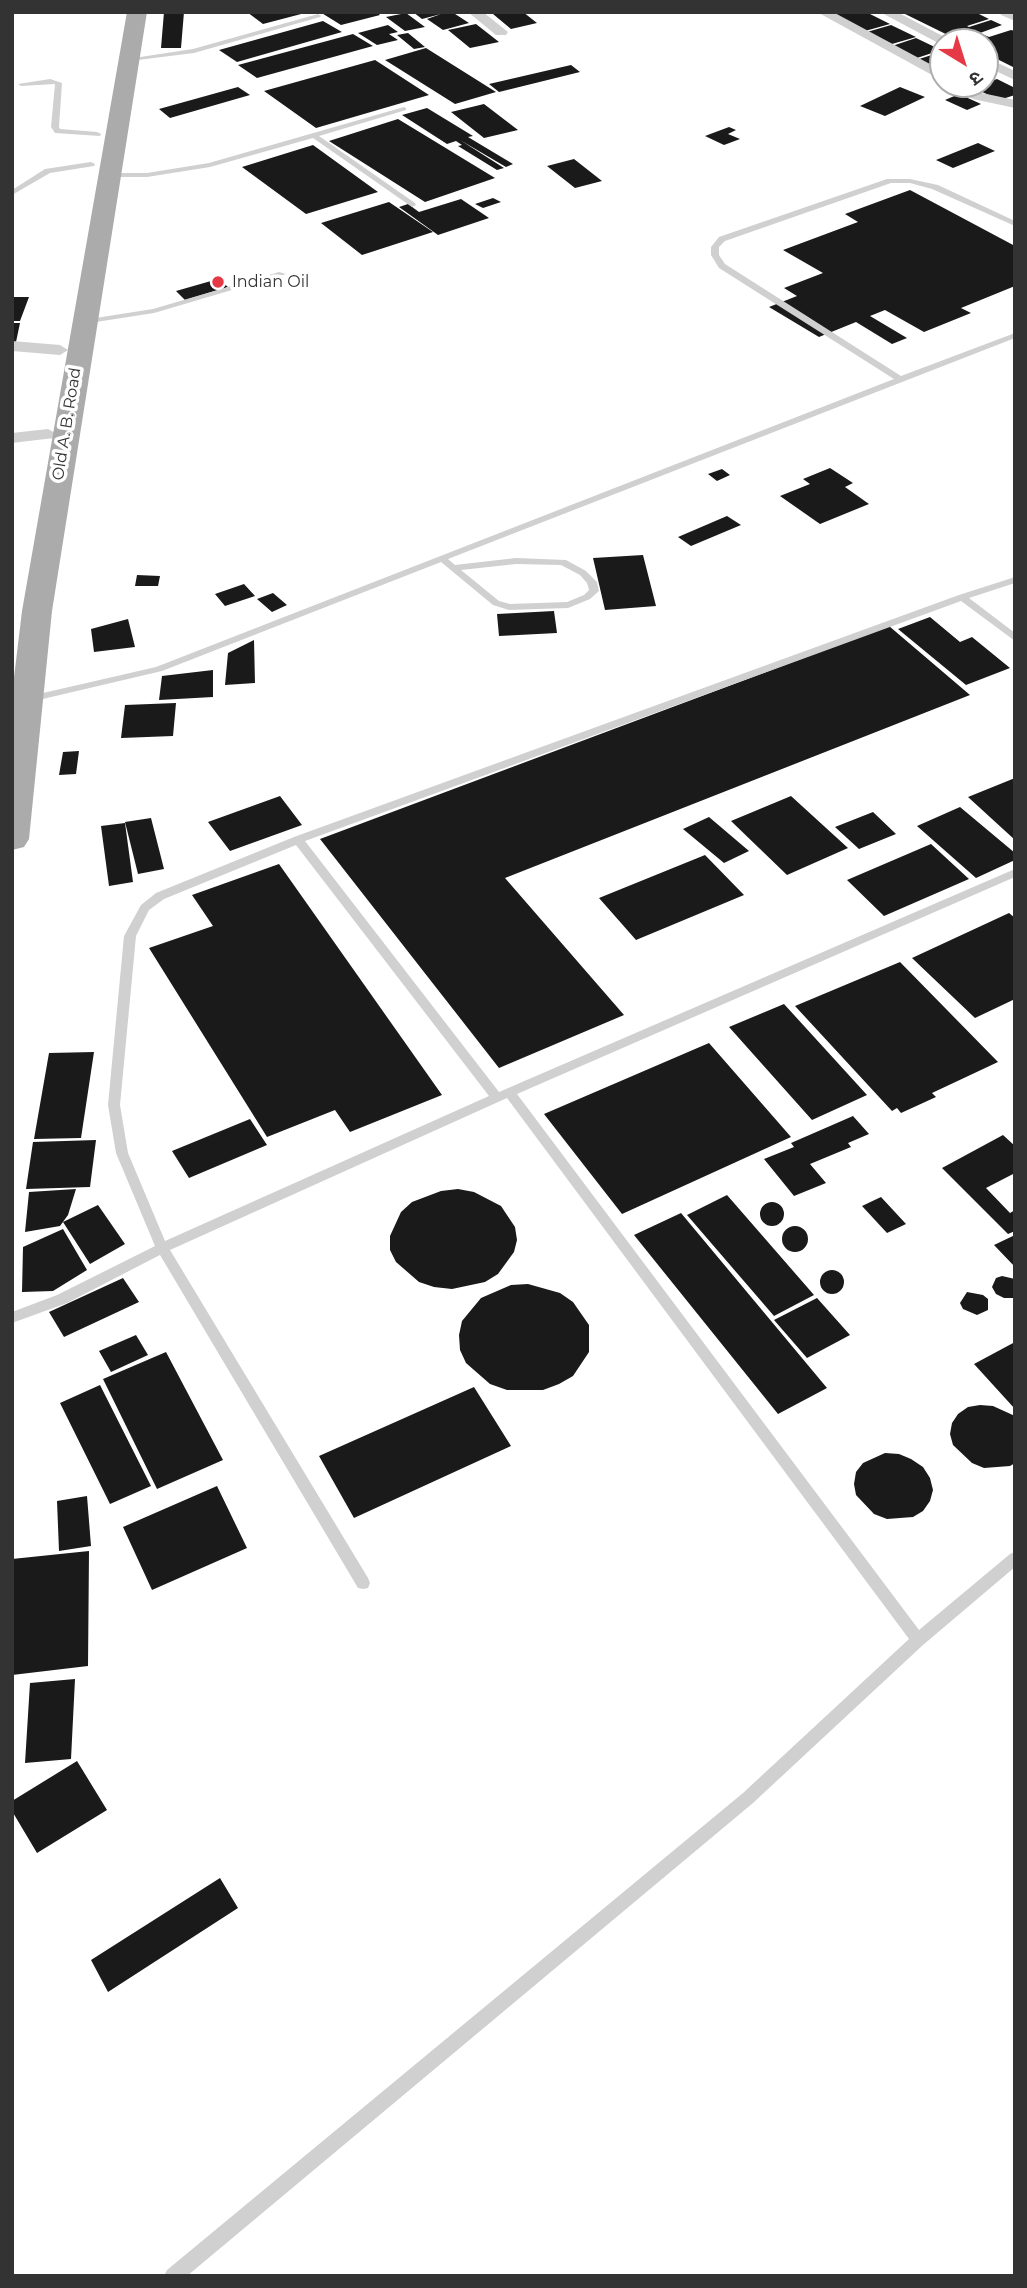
<!DOCTYPE html>
<meta charset="utf-8">
<style>
body{margin:0}
#map{position:relative;width:1027px;height:2288px;overflow:hidden;background:#fff;font-family:Montserrat,"Noto Sans Devanagari",sans-serif}
canvas{display:block}
.frame{position:absolute;inset:0;border:14px solid #333;pointer-events:none}
.north{position:absolute;left:929px;top:28px;width:70px;height:70px;box-sizing:border-box;background:#fff;border:2px solid #adadad;border-radius:50%;rotate:142deg;font-size:19px;font-weight:700;line-height:28px;text-align:center;color:#333}
.north::after{content:'';display:block;margin:auto;width:24px;height:32px;background:#e63946;clip-path:polygon(50% 0,100% 100%,50% 72%,0 100%)}
</style>
<div id="map">
<canvas width="1027" height="2288"></canvas>
<div class="frame"></div>
<div class="north">उ</div>
</div>
<script>
const ctx = document.querySelector('canvas').getContext('2d');
ctx.lineJoin = 'round';
function fill(path, color) { ctx.fillStyle = color; ctx.fill(path, 'evenodd'); }
const shape = rows => new Path2D(rows.map(r => 'M' + r).join(''));
function strokePath(path, color, width, dash) { ctx.strokeStyle = color; ctx.lineWidth = width; ctx.lineCap = dash ? 'butt' : 'round'; ctx.setLineDash(dash || []); ctx.stroke(path); }
function write(font, color, halo, rows, align = 'center') {
  ctx.font = font + ' Montserrat,sans-serif'; ctx.lineWidth = 7; ctx.setLineDash([]); ctx.textBaseline = 'middle'; ctx.strokeStyle = halo; ctx.fillStyle = color; for (const [text, x, y, turn = 0] of rows) {
    ctx.save(); ctx.translate(x, y); ctx.rotate((+turn || 0) * Math.PI / 180); ctx.textAlign = isNaN(turn) ? turn : align; if (halo) ctx.strokeText(text, 0, 0); ctx.fillText(text, 0, 0); ctx.restore();
  }
}
fill(shape([
 [164,12,184,12,181,48,161,48],
 [247,12,305,12,305,13,263,24],
 [320,12,377,12,380,15,341,25],
 [413,12,452,12,469,23,443,30,427,19,441,14,422,19],
 [502,12,523,12,537,23,511,29,493,14],
 [826,12,866,12,890,24,865,31],
 [901,12,975,12,989,19,967,26,969,27,991,20,1002,25,980,33,989,37,1011,30,1015,31,1015,68,985,53,985,42,962,42],
 [406,13,425,27,405,31,386,17],
 [323,21,342,32,237,62,219,50],
 [476,24,499,42,470,48,448,30],
 [388,25,398,32,389,34,398,40,377,45,358,33],
 [891,25,916,37,892,44,867,32],
 [408,33,425,47,414,49,397,35],
 [353,34,373,46,257,78,238,65],
 [916,38,941,50,917,58,892,46],
 [426,48,496,92,455,104,385,60],
 [941,52,943,73,916,60],
 [375,60,429,95,316,128,264,91],
 [571,65,580,72,499,92,489,84],
 [997,79,1015,88,1015,95,999,100,972,87],
 [238,87,250,95,170,118,159,109],
 [900,87,925,97,885,116,860,106],
 [959,94,981,104,967,110,945,100],
 [484,104,518,130,484,138,451,112],
 [427,108,473,136,468,137,513,164,506,167,460,140,504,168,497,170,458,146,462,145,456,141,447,144,402,115],
 [398,119,495,178,425,202,329,141],
 [729,127,736,130,728,134,740,139,724,145,705,136],
 [978,143,995,151,953,168,936,160],
 [313,145,378,192,306,214,242,167],
 [574,159,602,181,575,188,547,166],
 [910,190,1015,246,1015,286,961,308,971,313,924,332,885,310,870,316,907,338,892,344,856,322,819,337,769,307,797,296,784,288,823,273,783,250,858,222,845,214],
 [493,198,501,202,483,208,475,204],
 [461,199,489,218,438,235,399,207,408,204,419,212],
 [389,202,433,232,362,255,321,223],
 [218,279,228,287,185,300,176,291],
 [12,297,29,297,20,321,12,321],
 [12,323,20,323,16,342,12,342],
 [830,468,853,483,845,487,869,504,820,524,780,496,810,484,803,479],
 [722,469,730,475,717,481,708,474],
 [727,516,741,525,691,546,678,537],
 [643,555,656,606,605,610,593,558],
 [137,575,160,576,158,586,135,586],
 [244,584,255,596,225,606,215,594],
 [273,593,287,605,272,612,257,599],
 [554,611,557,633,499,636,497,614],
 [930,617,960,642,972,637,1010,668,966,685,898,629],
 [128,619,135,647,94,652,91,629],
 [889,626,970,695,505,878,624,1015,499,1068,320,839],
 [254,640,255,683,225,685,228,653],
 [213,670,213,697,159,700,162,676],
 [176,703,173,736,121,738,125,705],
 [79,751,76,774,59,775,63,752],
 [1015,778,1015,840,968,797],
 [280,796,302,825,230,851,208,822],
 [791,796,848,848,787,875,731,821],
 [960,807,1015,853,1015,860,976,878,917,826],
 [873,812,896,834,859,849,835,827],
 [709,817,749,851,724,863,683,829],
 [151,818,164,869,138,874,125,822],
 [125,823,133,882,109,886,101,826],
 [931,844,969,879,884,916,847,880],
 [705,855,744,895,636,940,599,898],
 [279,864,442,1095,350,1132,335,1110,267,1137,149,948,213,926,192,895],
 [1009,913,1015,918,1015,999,975,1018,912,958],
 [900,962,998,1062,932,1093,936,1097,901,1113,897,1108,892,1111,795,1006],
 [784,1004,867,1095,812,1120,729,1027],
 [709,1043,791,1137,622,1214,544,1114],
 [94,1052,81,1138,34,1139,49,1053],
 [853,1116,869,1134,848,1143,851,1147,810,1164,826,1183,794,1196,764,1159,794,1147,791,1143],
 [250,1119,267,1145,189,1178,172,1151],
 [1003,1135,1015,1146,1015,1173,986,1188,1010,1213,1015,1210,1015,1231,1008,1234,942,1168],
 [96,1140,90,1187,26,1189,33,1142],
 [76,1189,68,1215,60,1226,25,1232,29,1192],
 [458,1189,474,1192,501,1206,515,1227,517,1240,514,1252,498,1274,485,1282,452,1289,434,1287,419,1282,396,1262,390,1250,390,1236,401,1212,412,1202,441,1191],
 [727,1195,814,1295,774,1316,687,1215],
 [881,1197,906,1224,887,1233,862,1206],
 '760 1214a12 12 0 1 1 24 0a12 12 0 1 1-24 0Z',
 [98,1205,125,1244,90,1264,63,1222],
 [681,1213,827,1388,778,1414,634,1235],
 '782 1239a13 13 0 1 1 26 0a13 13 0 1 1-26 0Z',
 [63,1229,87,1270,53,1291,22,1292,23,1247],
 [1015,1235,1015,1267,994,1245],
 '820 1282a12 12 0 1 1 24 0a12 12 0 1 1-24 0Z',
 [1002,1276,1015,1279,1013,1298,1004,1298,996,1294,992,1287,996,1278],
 [123,1278,139,1302,64,1337,49,1312],
 [528,1284,560,1293,573,1302,589,1325,589,1352,573,1376,559,1384,543,1390,507,1390,490,1384,466,1363,460,1350,459,1335,462,1321,481,1298,511,1285],
 [967,1292,983,1295,988,1299,988,1310,977,1315,963,1309,960,1303],
 [817,1298,850,1335,807,1358,774,1320],
 [136,1335,148,1355,111,1372,99,1351],
 [1015,1342,1015,1409,974,1364],
 [166,1352,223,1460,157,1489,103,1379],
 [100,1385,151,1486,110,1504,60,1403],
 [474,1387,511,1446,354,1518,319,1456],
 [980,1405,993,1406,1015,1416,1015,1463,1010,1466,984,1468,972,1463,953,1445,950,1434,952,1423,958,1414,968,1407],
 [885,1453,899,1454,911,1459,923,1467,930,1478,933,1490,930,1501,923,1511,913,1517,887,1519,874,1514,856,1495,854,1484,856,1472,863,1463],
 [217,1486,247,1548,152,1590,123,1527],
 [87,1496,91,1546,59,1551,57,1501],
 [89,1551,88,1666,12,1675,12,1559],
 [75,1679,71,1759,25,1763,30,1683],
 [77,1761,107,1810,37,1853,12,1811,12,1801],
 [220,1878,238,1908,108,1992,91,1960]
]), '#1a1a1a');
fill(shape([
 [318,14,321,16,320,17,194,53,130,61,127,59,193,49,318,14],
 [50,79,62,83,59,127,60,129,97,132,101,134,100,136,55,133,51,127,55,84,21,86,18,84,50,79],
 [404,107,406,108,406,110,319,136,415,203,416,205,412,207,313,138,210,167,147,177,108,177,104,175,108,173,147,173,209,163,404,107],
 [91,162,95,164,94,166,50,173,12,195,12,190,45,169,91,162],
 [887,179,910,179,938,185,1015,221,1015,226,932,189,910,183,891,183,725,241,719,247,719,255,725,264,901,376,1015,333,1015,338,448,559,455,565,516,558,566,560,586,571,597,582,599,591,590,599,568,608,509,610,493,605,441,562,162,671,30,702,25,699,30,696,156,667,894,379,719,268,711,255,711,247,719,237,887,179],
 [516,564,561,565,580,575,587,583,589,590,584,595,567,602,510,604,499,601,461,570,516,564],
 [279,272,286,274,154,313,83,324,79,322,83,320,153,309,279,272],
 [1015,577,1015,583,969,598,1015,633,1015,641,961,601,305,841,499,1092,1015,869,1015,877,517,1094,919,1630,1010,1554,1015,1552,1015,1567,923,1645,753,1803,187,2276,164,2276,167,2270,743,1793,909,1639,507,1098,170,1250,368,1578,370,1583,368,1588,363,1589,358,1588,160,1255,67,1303,12,1323,12,1312,57,1295,155,1246,116,1153,108,1105,124,936,141,905,156,893,294,837,959,595,1015,577],
 [296,845,489,1096,165,1241,128,1153,120,1105,136,936,149,910,164,899,296,845]
]), '#d0d0d0');
fill(shape([
 [468,12,483,12,508,32,506,35,496,35,468,12],
 [817,12,833,12,943,71,943,81,817,12],
 [880,12,897,12,954,42,943,42,942,45,880,12],
 [1000,12,1015,12,1015,21,1001,15,1000,12],
 [985,57,1015,71,1015,80,985,66,985,57],
 [948,84,966,84,982,93,1015,100,1015,108,973,99,948,84],
 [12,341,60,345,68,350,60,355,12,351,12,341],
 [48,429,57,434,54,438,12,443,12,433,48,429]
]), '#d0d0d0');
fill(shape([
 [127,12,147,12,52,611,29,839,24,847,12,850,12,694,22,611,127,12]
]), '#ababab');
for (const [x, y, r, color] of [
 [218,282,7,"#e63946"]
]) { const dot = new Path2D(); dot.arc(x, y, r, 0, 2 * Math.PI); ctx.fillStyle = color; ctx.fill(dot); strokePath(dot, '#fff', 2.5); }
write('16px', '#333', '#fff', [
 ["Indian Oil",232,282]
], 'left');
write('16px', '#333', '#fff', [
 ["Old A. B. Road",67,424,-81]
]);
</script>
